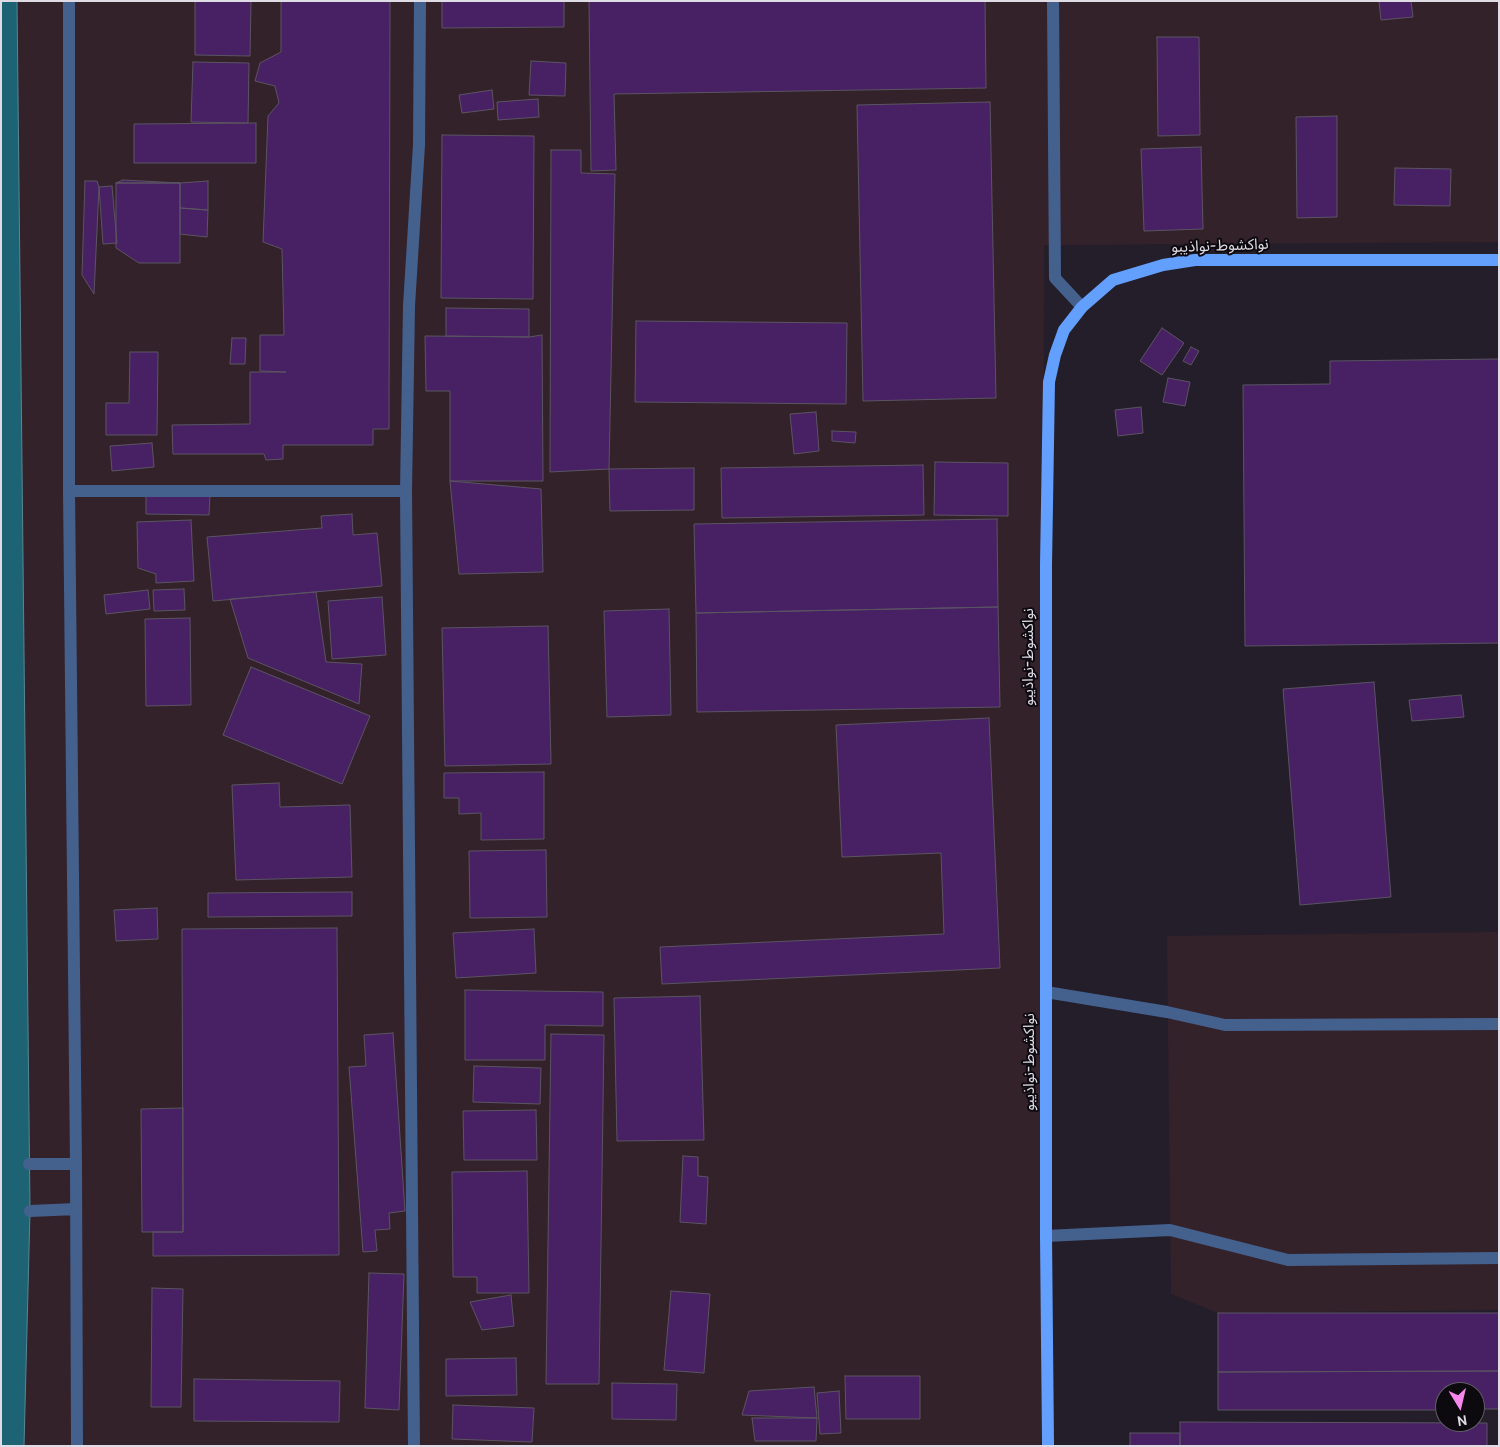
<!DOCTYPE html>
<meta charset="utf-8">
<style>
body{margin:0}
#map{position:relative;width:1500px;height:1447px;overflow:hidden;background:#241e2b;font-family:Cabin,sans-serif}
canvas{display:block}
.frame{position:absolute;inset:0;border:2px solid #e0dce5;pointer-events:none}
.north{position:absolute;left:1435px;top:1382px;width:50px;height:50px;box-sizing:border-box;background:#0c090f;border:1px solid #615d65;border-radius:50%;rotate:171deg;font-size:14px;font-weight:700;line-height:20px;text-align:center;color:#e0dce5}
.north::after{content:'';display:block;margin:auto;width:18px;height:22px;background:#f688ed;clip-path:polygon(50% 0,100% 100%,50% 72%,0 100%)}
</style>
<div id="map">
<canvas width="1500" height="1447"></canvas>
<div class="frame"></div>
<div class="north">N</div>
</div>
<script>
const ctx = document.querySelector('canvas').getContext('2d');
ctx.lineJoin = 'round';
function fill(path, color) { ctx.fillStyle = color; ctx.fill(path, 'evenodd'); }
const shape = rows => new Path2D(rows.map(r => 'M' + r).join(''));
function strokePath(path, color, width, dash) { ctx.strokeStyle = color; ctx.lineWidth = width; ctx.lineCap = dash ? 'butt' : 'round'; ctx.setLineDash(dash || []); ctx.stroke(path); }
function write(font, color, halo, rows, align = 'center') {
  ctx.font = font + ' Cabin,"Noto Sans Arabic",sans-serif'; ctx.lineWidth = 4; ctx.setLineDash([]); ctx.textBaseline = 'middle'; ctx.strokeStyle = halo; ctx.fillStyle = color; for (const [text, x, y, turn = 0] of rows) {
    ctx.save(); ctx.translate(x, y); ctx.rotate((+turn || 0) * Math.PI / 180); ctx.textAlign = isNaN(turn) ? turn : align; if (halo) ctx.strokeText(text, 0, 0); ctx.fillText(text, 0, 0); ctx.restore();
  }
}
fill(shape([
 [17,1,1499,1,1499,242,1044,245,1041,1446,24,1446,30,1211],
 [1499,932,1499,1310,1218,1313,1171,1294,1167,936]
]), '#34222b');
const water = shape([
 [1,1,17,1,30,1211,24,1446,1,1446,1,1]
]);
fill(water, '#1e6373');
strokePath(water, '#588795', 1);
const building = shape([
 [195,1,251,1,250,56,195,55,195,1],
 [281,1,390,1,389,429,373,429,373,445,283,445,283,459,266,460,264,454,173,454,172,425,250,424,250,372,286,372,260,371,260,335,284,335,282,249,263,242,268,116,279,103,275,86,255,81,260,63,281,52,281,1],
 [442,1,564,1,564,27,442,28,442,1],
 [589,1,985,1,986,88,614,94,616,170,591,171,589,1],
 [1379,1,1411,1,1413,17,1381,20,1379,1],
 [1157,37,1199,37,1200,135,1158,136,1157,37],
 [531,61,566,63,565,96,529,95,531,61],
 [193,62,249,63,248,123,191,122,193,62],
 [492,90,494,109,462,113,459,95,492,90],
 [538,99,539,117,498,120,497,102,538,99],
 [990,102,996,398,863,401,857,105,990,102],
 [1337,116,1337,217,1297,218,1296,117,1337,116],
 [256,123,256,163,134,163,134,124,256,123],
 [442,135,534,136,533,299,441,298,442,135],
 [1201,147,1203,229,1144,231,1141,149,1201,147],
 [551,150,581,150,581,173,615,174,609,469,550,472,551,150],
 [1395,168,1451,169,1450,206,1394,205,1395,168],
 [123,180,180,183,116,183,123,180],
 [85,181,97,181,99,187,94,294,82,275,85,181],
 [208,181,208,210,180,208,180,183,208,181],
 [116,183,180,183,180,263,139,263,116,248,116,183],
 [112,186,117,243,103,244,99,187,112,186],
 [180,208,208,210,207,237,180,234,180,208],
 [446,308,529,309,529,337,446,336,446,308],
 [636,321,847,323,846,404,635,402,636,321],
 [1162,328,1184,343,1162,375,1140,361,1162,328],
 [542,335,543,481,450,481,450,391,426,391,425,336,529,337,542,335],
 [232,338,246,338,245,364,230,364,232,338],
 [1191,347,1199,351,1191,365,1183,361,1191,347],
 [130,352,158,352,157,435,106,435,106,403,129,403,130,352],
 [1499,359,1499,643,1245,646,1243,385,1330,384,1330,361,1499,359],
 [1168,378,1190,382,1185,406,1163,402,1168,378],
 [1141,407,1143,433,1118,436,1115,410,1141,407],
 [816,412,819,451,794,454,790,414,816,412],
 [832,431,856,432,855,443,832,441,832,431],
 [152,443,154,467,112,471,110,446,152,443],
 [935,462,1008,463,1008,516,934,515,935,462],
 [923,465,924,515,722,518,721,468,923,465],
 [694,468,694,510,610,511,609,469,694,468],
 [450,481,541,489,543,572,459,574,450,481],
 [146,494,210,495,209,515,146,514,146,494],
 [352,514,353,535,377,533,382,586,213,601,207,537,322,528,321,516,352,514],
 [997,519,998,607,696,613,694,524,997,519],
 [191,520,194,581,156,583,156,574,138,568,137,522,191,520],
 [184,589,185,610,154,611,153,590,184,589],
 [148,590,150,609,106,614,104,595,148,590],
 [316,592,326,662,362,664,359,704,248,658,230,599,316,592],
 [382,597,386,655,332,659,328,601,382,597],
 [998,607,1000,707,697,712,696,613,998,607],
 [669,609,671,715,607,717,604,611,669,609],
 [190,618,191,705,146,706,145,619,190,618],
 [548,626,551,764,445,766,442,628,548,626],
 [251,667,370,716,342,784,223,735,251,667],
 [1374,682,1391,897,1300,905,1283,689,1374,682],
 [1461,695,1464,717,1412,721,1409,700,1461,695],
 [989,718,1000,968,662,984,660,947,944,934,941,853,842,857,836,725,989,718],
 [544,772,544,839,481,840,481,813,459,814,459,798,444,798,444,773,544,772],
 [279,783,280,807,350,805,352,877,236,880,232,785,279,783],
 [546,850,547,917,470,918,469,851,546,850],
 [352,892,352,916,208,917,208,893,352,892],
 [157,908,158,939,116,941,114,910,157,908],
 [337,928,339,1255,153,1256,153,1232,183,1232,182,929,337,928],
 [534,929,536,973,456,978,453,933,534,929],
 [465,990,603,992,603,1026,545,1025,545,1060,465,1060,465,990],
 [700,996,704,1140,617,1141,614,998,700,996],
 [393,1033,405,1211,389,1213,390,1229,375,1230,377,1251,363,1252,349,1067,366,1066,364,1035,393,1033],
 [551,1034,604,1035,599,1384,546,1384,551,1034],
 [474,1066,541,1068,540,1104,473,1102,474,1066],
 [183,1108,183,1232,142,1232,141,1109,183,1108],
 [536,1110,537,1160,464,1160,463,1111,536,1110],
 [683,1156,698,1157,698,1176,708,1177,706,1224,680,1222,683,1156],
 [527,1171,529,1293,477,1293,477,1277,453,1277,452,1172,527,1171],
 [369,1273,404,1274,399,1410,365,1408,369,1273],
 [152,1288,183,1289,181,1407,151,1407,152,1288],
 [671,1291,710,1294,704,1373,664,1370,671,1291],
 [511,1295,514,1326,482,1330,470,1302,511,1295],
 [1218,1313,1499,1313,1499,1371,1218,1372,1218,1313],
 [516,1358,517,1395,446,1396,446,1359,516,1358],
 [1499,1371,1499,1409,1475,1409,1475,1392,1445,1392,1445,1410,1218,1410,1218,1372,1499,1371],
 [845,1376,920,1376,920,1419,846,1419,845,1376],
 [194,1379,340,1381,339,1422,194,1421,194,1379],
 [612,1383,677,1384,676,1420,612,1419,612,1383],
 [814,1387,817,1418,742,1415,749,1391,814,1387],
 [839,1391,841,1433,820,1434,817,1393,839,1391],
 [453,1405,534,1408,532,1442,452,1439,453,1405],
 [752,1418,817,1418,816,1441,755,1441,752,1418],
 [1180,1422,1487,1423,1487,1446,1180,1446,1180,1422],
 [1130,1433,1180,1433,1180,1446,1130,1446,1130,1433]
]);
fill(building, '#482064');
strokePath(building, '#5b5462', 1);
strokePath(shape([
 [1053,1,1055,278,1082,307],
 [69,491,406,491],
 [1046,992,1167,1012,1225,1025,1499,1024],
 [29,1164,76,1164,69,491,69,1],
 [76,1164,77,1446],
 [30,1211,76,1209],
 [1046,1236,1170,1230,1288,1260,1499,1258],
 [414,1446,406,491,409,306,419,145,420,1]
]), '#44618e', 12);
strokePath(shape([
 [1048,1446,1046,1236,1046,565,1049,382,1055,355,1064,330,1082,307,1113,280,1163,265,1195,260,1499,260]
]), '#63a0fe', 12);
write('15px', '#e0dce5', '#0c090f', [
 ["نواكشوط-نواذيبو",1220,246,-2],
 ["نواكشوط-نواذيبو",1029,657,-90],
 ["نواكشوط-نواذيبو",1030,1062,-90]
]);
</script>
